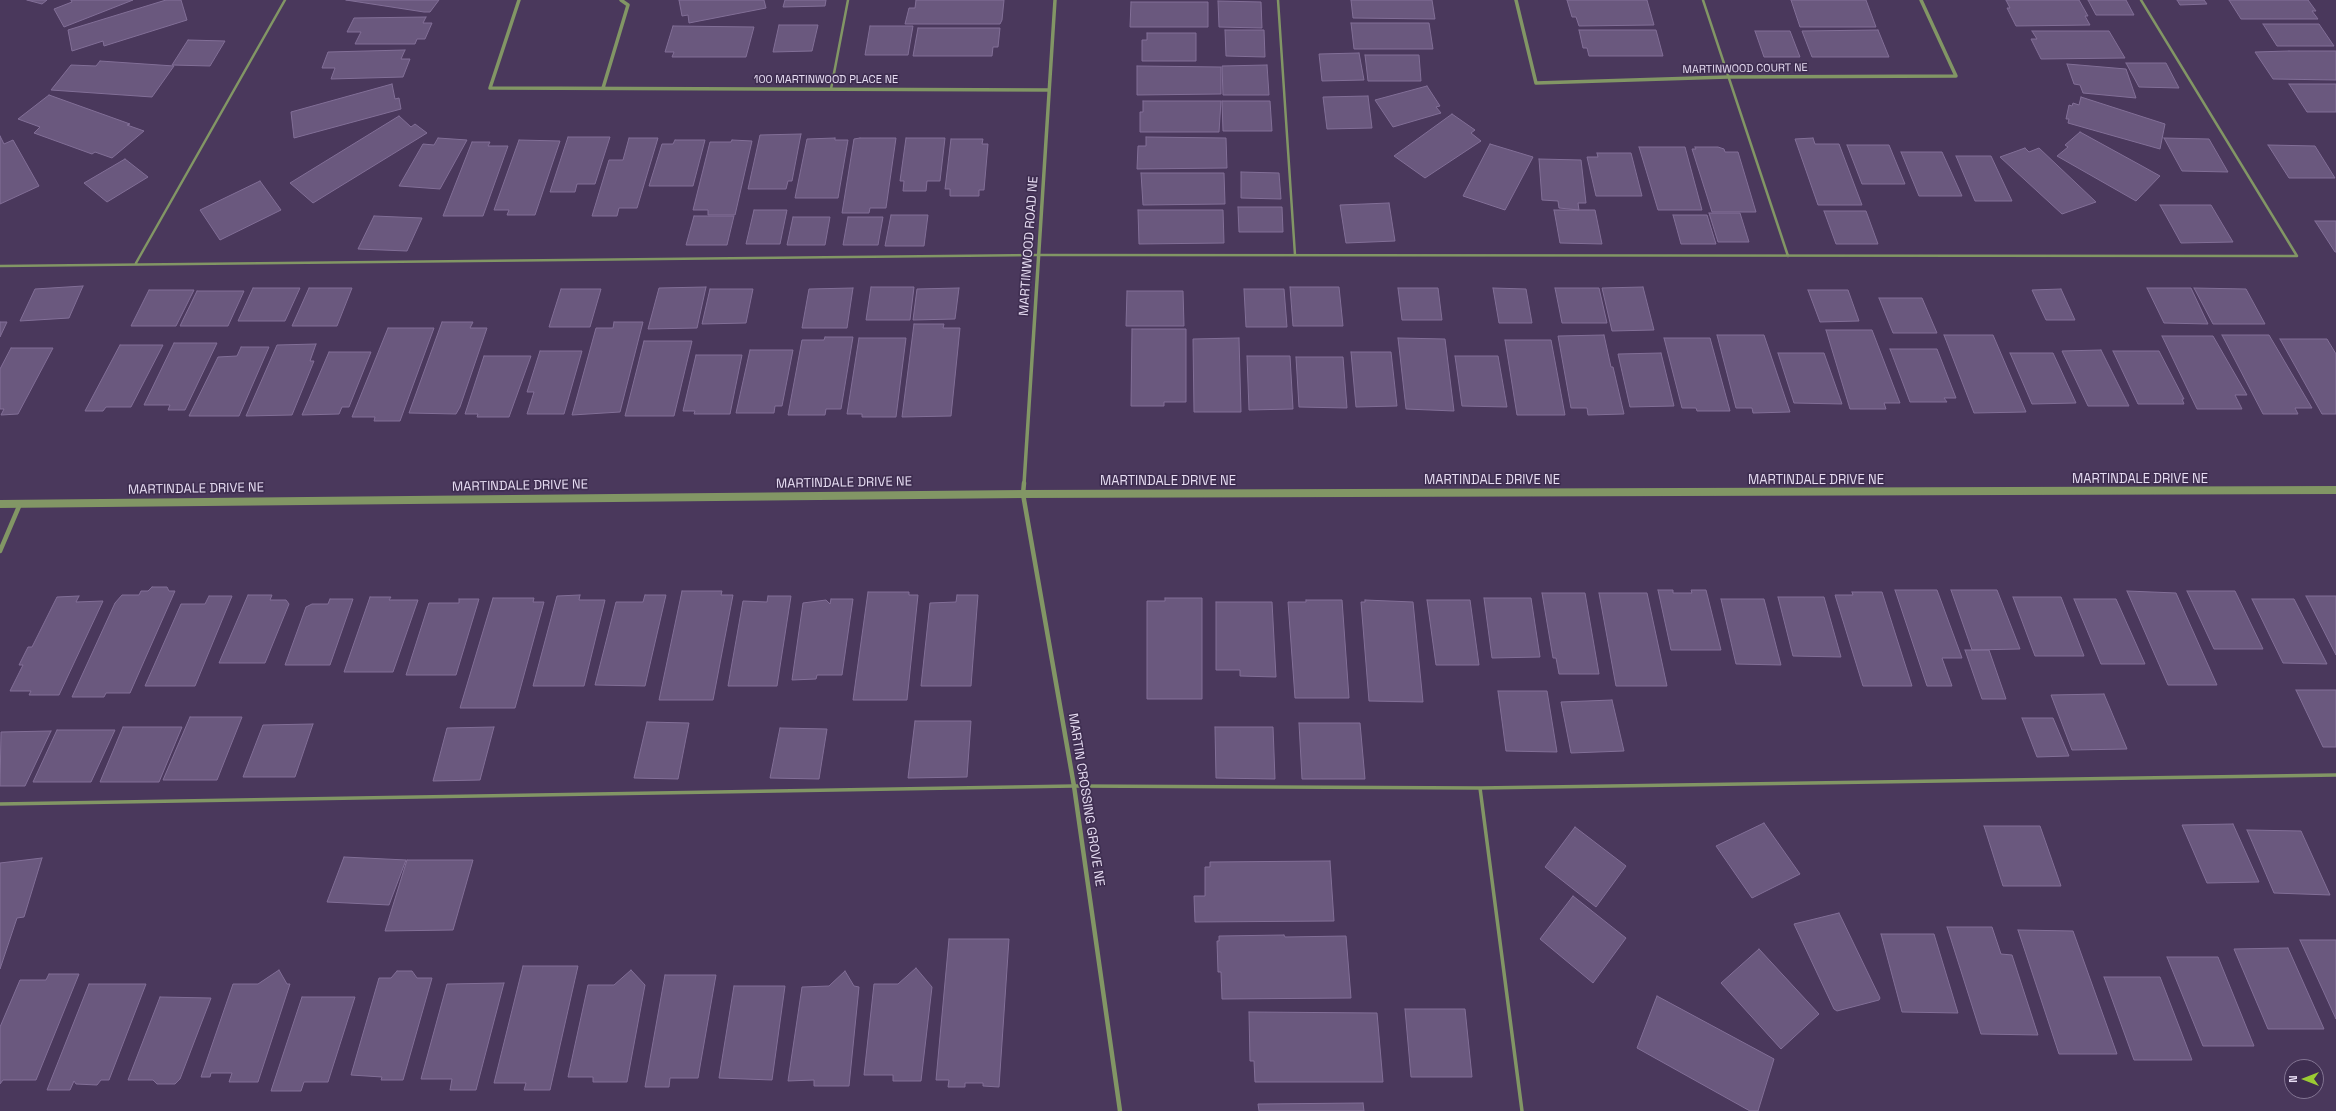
<!DOCTYPE html>
<style>
body{margin:0}
#map{position:relative;width:2336px;height:1111px;overflow:hidden;background:#4a385c;font-family:"Space Grotesk",sans-serif}
canvas{display:block}
.north{position:absolute;left:2284px;top:1059px;width:40px;height:40px;box-sizing:border-box;background:#3f2e51;border:1px solid #827492;border-radius:50%;rotate:270deg;font-size:11px;font-weight:700;line-height:16px;text-align:center;color:#e7ddf3}
.north::after{content:'';display:block;margin:auto;width:14px;height:18px;background:#9bcb33;clip-path:polygon(50% 0,100% 100%,50% 72%,0 100%)}
</style>
<div id="map">
<canvas width="2336" height="1111"></canvas>
<div class="north">N</div>
</div>
<script>
const ctx = document.querySelector('canvas').getContext('2d');
ctx.lineJoin = 'round';
function fill(path, color) { ctx.fillStyle = color; ctx.fill(path, 'evenodd'); }
const shape = rows => new Path2D(rows.map(r => 'M' + r).join(''));
function strokePath(path, color, width, dash) { ctx.strokeStyle = color; ctx.lineWidth = width; ctx.lineCap = dash ? 'butt' : 'round'; ctx.setLineDash(dash || []); ctx.stroke(path); }
function write(font, color, halo, rows, align = 'center') {
  ctx.font = font + ' "Space Grotesk",sans-serif'; ctx.lineWidth = 3.5; ctx.setLineDash([]); ctx.textBaseline = 'middle'; ctx.strokeStyle = halo; ctx.fillStyle = color; for (const [text, x, y, turn = 0] of rows) {
    ctx.save(); ctx.translate(x, y); ctx.rotate((+turn || 0) * Math.PI / 180); ctx.textAlign = isNaN(turn) ? turn : align; if (halo) ctx.strokeText(text, 0, 0); ctx.fillText(text, 0, 0); ctx.restore();
  }
}
const building = shape([
 [27,0,47,0,42,4,27,0],
 [71,0,133,0,64,27,54,9,72,2,71,0],
 [166,0,181,0,187,20,104,46,103,41,72,51,68,30,166,0],
 [346,0,439,0,430,12,424,12,346,0],
 [679,0,764,0,766,8,689,23,688,15,682,16,679,0],
 [785,0,826,0,825,6,783,7,785,0],
 [916,0,1004,0,1002,20,1000,24,905,24,909,8,915,8,916,0],
 [1351,0,1432,0,1435,19,1353,18,1351,0],
 [1567,0,1647,0,1654,25,1579,26,1576,17,1572,17,1567,0],
 [1791,0,1866,0,1876,27,1800,27,1791,0],
 [2006,0,2079,0,2088,16,2085,16,2090,25,2016,26,2007,8,2010,8,2006,0],
 [2088,0,2126,0,2134,15,2096,15,2088,0],
 [2177,0,2204,0,2207,4,2180,5,2177,0],
 [2229,0,2308,0,2316,11,2312,11,2318,19,2241,19,2229,0],
 [1218,1,1261,2,1262,28,1219,27,1218,1],
 [1131,2,1208,2,1208,27,1130,27,1131,2],
 [426,17,423,23,432,23,425,39,417,39,415,44,355,44,361,32,347,32,354,18,426,17],
 [1351,23,1429,23,1433,49,1354,49,1351,23],
 [2263,24,2319,24,2334,46,2277,46,2263,24],
 [779,25,818,25,812,51,773,52,779,25],
 [673,26,754,27,746,57,672,57,674,52,665,52,673,26],
 [870,26,913,26,908,55,865,55,870,26],
 [918,28,1000,28,998,47,993,47,992,56,913,56,918,28],
 [1225,30,1264,30,1265,57,1226,56,1225,30],
 [1579,30,1656,30,1663,56,1589,56,1587,48,1583,48,1579,30],
 [1878,30,1889,57,1812,57,1802,31,1878,30],
 [1755,31,1790,31,1800,57,1764,57,1755,31],
 [2032,31,2109,31,2125,58,2041,59,2031,39,2037,39,2032,31],
 [1147,33,1196,33,1196,61,1142,61,1142,40,1147,40,1147,33],
 [188,40,225,41,210,66,172,65,188,40],
 [405,50,401,59,410,59,403,77,331,79,335,68,322,68,328,52,405,50],
 [2289,51,2336,51,2336,80,2273,79,2255,52,2289,51],
 [1359,53,1364,80,1322,81,1319,54,1359,53],
 [1365,55,1419,55,1421,81,1368,81,1365,55],
 [100,61,174,66,152,97,51,90,71,65,96,66,100,61],
 [2126,63,2166,63,2179,88,2139,87,2126,63],
 [2067,64,2126,69,2136,98,2083,93,2080,85,2074,84,2067,64],
 [1267,65,1269,95,1223,95,1222,66,1267,65],
 [1137,66,1221,67,1221,94,1137,95,1137,66],
 [392,84,395,99,399,98,401,109,294,138,291,112,392,84],
 [2289,84,2336,84,2336,112,2307,112,2289,84],
 [1427,86,1440,106,1436,107,1441,113,1393,127,1375,100,1427,86],
 [49,95,130,124,127,125,144,131,112,158,95,152,92,154,34,133,40,127,18,119,49,95],
 [1368,96,1372,128,1327,129,1323,97,1368,96],
 [2081,97,2165,124,2160,149,2068,123,2069,119,2066,119,2069,105,2072,106,2073,103,2079,105,2081,97],
 [1143,101,1221,101,1219,132,1140,132,1140,112,1143,112,1143,101],
 [1222,101,1270,101,1272,131,1223,131,1222,101],
 [1452,114,1475,130,1471,133,1481,141,1425,178,1394,156,1452,114],
 [399,116,411,127,415,124,427,133,313,203,290,183,399,116],
 [2080,132,2142,166,2160,176,2136,201,2057,156,2068,147,2065,145,2080,132],
 [801,134,792,181,788,181,786,189,748,189,760,135,801,134],
 [0,136,4,144,13,140,39,186,0,204,0,136],
 [568,137,610,137,595,184,577,184,575,192,550,192,568,137],
 [1146,137,1226,138,1227,168,1137,169,1138,146,1146,146,1146,137],
 [438,138,467,140,440,189,399,186,423,144,434,145,438,138],
 [629,138,658,138,637,208,619,208,617,216,592,216,609,160,623,160,629,138],
 [835,138,835,140,848,140,838,198,795,198,807,139,835,138],
 [860,138,896,138,886,208,870,208,869,213,842,213,854,139,860,138],
 [906,138,945,138,940,181,927,181,926,191,903,191,904,181,900,181,906,138],
 [1813,138,1815,144,1839,144,1862,205,1818,205,1795,139,1813,138],
 [2164,138,2209,139,2228,172,2182,171,2164,138],
 [951,139,983,139,982,144,988,144,984,190,979,190,979,196,950,196,950,189,945,189,951,139],
 [519,140,560,141,535,215,507,215,509,210,494,210,519,140],
 [675,140,705,140,693,186,649,186,662,144,673,144,675,140],
 [732,140,752,141,735,215,708,215,708,210,693,210,710,142,731,142,732,140],
 [472,142,490,142,488,146,508,146,483,216,443,216,472,142],
 [1490,144,1533,157,1505,210,1463,196,1490,144],
 [1847,145,1889,145,1905,184,1862,184,1847,145],
 [2268,145,2315,146,2335,178,2289,178,2268,145],
 [1639,147,1685,147,1702,210,1658,210,1639,147],
 [1695,147,1718,147,1724,149,1725,152,1738,152,1756,212,1712,212,1692,149,1696,149,1695,147],
 [2025,148,2029,152,2039,148,2096,202,2062,214,2000,157,2025,148],
 [1901,152,1942,152,1962,196,1919,196,1901,152],
 [1597,153,1631,153,1642,196,1596,196,1587,157,1598,157,1597,153],
 [1956,156,1991,156,2012,201,1975,201,1956,156],
 [125,159,148,177,107,202,84,183,125,159],
 [1539,159,1581,160,1586,203,1578,203,1579,210,1559,208,1558,201,1542,200,1539,159],
 [1241,172,1279,173,1281,199,1241,198,1241,172],
 [1141,173,1224,173,1225,204,1143,205,1141,173],
 [260,181,281,210,220,240,200,210,260,181],
 [1389,203,1395,241,1346,243,1340,205,1389,203],
 [2160,205,2211,205,2233,242,2181,243,2160,205],
 [1238,207,1282,207,1283,232,1239,232,1238,207],
 [754,210,787,210,780,244,746,244,754,210],
 [1138,210,1223,210,1224,243,1139,244,1138,210],
 [1554,210,1595,210,1602,244,1560,243,1554,210],
 [1824,211,1866,211,1878,244,1836,244,1824,211],
 [1709,213,1740,213,1749,242,1718,242,1709,213],
 [891,215,928,215,924,246,885,246,891,215],
 [1673,215,1707,215,1716,244,1681,244,1673,215],
 [374,216,422,218,407,251,358,249,374,216],
 [694,216,734,216,727,245,686,245,694,216],
 [793,217,830,217,825,245,787,245,793,217],
 [848,217,883,217,878,245,843,245,848,217],
 [2315,221,2336,221,2336,252,2335,252,2315,221],
 [83,286,69,318,20,321,35,289,83,286],
 [706,287,697,328,648,329,659,288,706,287],
 [871,287,914,287,910,320,866,320,871,287],
 [1290,287,1339,287,1343,326,1293,326,1290,287],
 [1643,287,1654,330,1612,331,1602,288,1643,287],
 [253,288,300,288,285,321,238,321,253,288],
 [309,288,352,288,337,326,292,326,309,288],
 [853,288,847,328,802,328,809,289,853,288],
 [959,288,955,319,913,320,917,289,959,288],
 [1398,288,1438,288,1442,320,1402,320,1398,288],
 [1493,288,1526,289,1532,323,1499,323,1493,288],
 [1555,288,1599,288,1607,323,1562,323,1555,288],
 [2147,288,2191,288,2208,324,2164,323,2147,288],
 [2194,288,2246,289,2265,324,2213,324,2194,288],
 [561,289,601,289,590,327,549,327,561,289],
 [710,289,753,289,746,323,702,324,710,289],
 [1244,289,1284,289,1287,327,1246,327,1244,289],
 [2061,289,2075,320,2046,320,2032,290,2061,289],
 [149,290,194,290,176,326,131,326,149,290],
 [1808,290,1848,290,1859,321,1820,322,1808,290],
 [197,291,244,291,228,326,180,326,197,291],
 [1127,291,1183,291,1184,326,1126,326,1127,291],
 [1879,298,1922,298,1937,333,1893,333,1879,298],
 [0,322,7,322,0,337,0,322],
 [442,322,473,322,470,328,487,328,460,407,456,414,409,413,442,322],
 [614,322,643,322,620,412,572,415,596,328,613,328,614,322],
 [914,324,944,324,943,328,960,328,951,416,902,417,914,324],
 [388,328,434,328,400,421,374,421,375,417,352,417,388,328],
 [1132,329,1186,329,1186,402,1164,402,1164,406,1131,406,1132,329],
 [1826,330,1872,330,1900,403,1884,403,1886,409,1850,409,1826,330],
 [1604,335,1611,367,1613,367,1624,414,1588,415,1587,408,1571,408,1558,336,1604,335],
 [1717,335,1764,335,1790,412,1753,413,1752,408,1736,408,1717,335],
 [1944,335,1993,335,2026,412,1974,413,1944,335],
 [2222,335,2269,335,2312,408,2295,408,2298,414,2263,414,2222,335],
 [2162,336,2213,336,2247,395,2235,395,2242,409,2197,409,2162,336],
 [825,337,853,337,841,409,826,409,825,415,788,415,802,340,824,340,825,337],
 [859,338,906,338,896,417,862,417,862,414,847,414,859,338],
 [1239,338,1241,412,1194,412,1193,339,1239,338],
 [1398,338,1445,339,1454,411,1406,409,1398,338],
 [1664,338,1710,338,1730,411,1697,411,1696,408,1682,408,1664,338],
 [2280,339,2327,339,2336,354,2336,414,2322,414,2280,339],
 [1505,340,1551,340,1565,415,1517,415,1505,340],
 [644,341,692,341,674,416,625,416,644,341],
 [174,343,217,343,185,410,168,410,170,405,144,405,174,343],
 [316,344,310,361,314,361,292,415,246,416,277,345,316,344],
 [120,345,163,345,131,407,106,407,103,411,85,411,120,345],
 [241,347,269,347,239,416,189,416,218,357,237,356,241,347],
 [11,348,53,348,18,414,1,415,4,409,0,409,0,369,11,348],
 [1890,349,1937,349,1956,398,1944,398,1947,402,1910,402,1890,349],
 [750,350,793,350,782,406,775,406,774,413,736,413,750,350],
 [2101,350,2129,406,2088,406,2062,351,2101,350],
 [540,351,582,351,564,414,527,414,534,392,527,392,540,351],
 [2113,351,2159,351,2184,399,2182,399,2184,404,2138,404,2113,351],
 [329,352,371,352,349,407,342,407,339,414,302,415,329,352],
 [1351,352,1391,352,1397,406,1356,407,1351,352],
 [1661,353,1674,406,1630,407,1618,354,1661,353],
 [1778,353,1824,353,1842,404,1794,403,1778,353],
 [2010,353,2053,353,2076,403,2032,404,2010,353],
 [696,355,742,355,730,414,694,414,695,411,683,411,696,355],
 [484,356,531,356,509,417,477,417,478,414,465,414,484,356],
 [1247,356,1290,356,1293,409,1249,410,1247,356],
 [1455,356,1498,356,1507,407,1462,406,1455,356],
 [1296,357,1343,357,1347,408,1299,407,1296,357],
 [152,587,167,587,169,591,175,591,130,693,106,693,104,697,72,697,115,603,122,595,139,595,141,591,148,591,152,587],
 [1658,590,1673,590,1673,593,1692,593,1691,590,1706,590,1721,650,1671,650,1658,590],
 [1895,590,1937,590,1962,658,1942,658,1952,686,1927,686,1895,590],
 [1951,590,1997,590,2020,649,1972,650,1951,590],
 [682,591,722,591,721,595,733,595,713,700,659,700,682,591],
 [2127,591,2176,593,2217,685,2168,685,2127,591],
 [2187,591,2235,591,2263,649,2214,649,2187,591],
 [868,592,909,592,909,595,918,595,907,700,853,700,868,592],
 [1852,592,1882,592,1912,686,1863,686,1835,595,1853,595,1852,592],
 [1542,593,1585,593,1599,674,1559,674,1556,658,1553,658,1542,593],
 [1599,593,1647,593,1667,686,1616,686,1599,593],
 [248,595,272,595,270,600,286,600,289,604,265,663,219,663,248,595],
 [580,595,579,600,605,600,584,686,533,686,557,596,580,595],
 [645,595,666,595,645,686,595,685,616,602,643,602,645,595],
 [957,595,978,595,971,686,921,686,930,603,956,602,957,595],
 [79,596,76,602,103,601,59,695,29,695,31,691,10,691,23,665,19,665,28,647,32,647,57,597,79,596],
 [209,596,232,596,195,686,145,686,181,604,205,604,209,596],
 [768,596,791,596,777,686,728,686,743,601,767,602,768,596],
 [2306,596,2336,596,2336,655,2306,596],
 [370,597,391,597,389,600,418,600,393,672,344,672,370,597],
 [1778,597,1824,597,1841,657,1793,656,1778,597],
 [2013,597,2061,597,2084,656,2035,656,2013,597],
 [493,598,534,598,533,602,544,602,515,708,460,708,493,598],
 [1165,598,1202,598,1202,699,1147,699,1147,601,1165,601,1165,598],
 [1484,598,1531,598,1540,657,1492,658,1484,598],
 [330,599,353,599,330,665,285,665,306,607,312,604,328,604,330,599],
 [459,599,479,599,456,675,406,675,429,603,459,603,459,599],
 [831,599,853,599,842,675,817,675,816,679,792,680,803,603,826,600,830,604,831,599],
 [1721,599,1764,599,1781,665,1736,664,1721,599],
 [2074,599,2116,599,2145,664,2101,664,2074,599],
 [2252,599,2294,599,2327,664,2283,663,2252,599],
 [1306,600,1342,600,1349,698,1295,698,1288,602,1306,602,1306,600],
 [1365,600,1413,602,1423,702,1369,701,1361,602,1365,602,1365,600],
 [1427,600,1470,600,1479,665,1436,665,1427,600],
 [1216,602,1272,602,1276,677,1240,676,1240,670,1216,670,1216,602],
 [1965,650,1989,650,2006,699,1982,699,1965,650],
 [2296,690,2336,690,2336,747,2323,747,2296,690],
 [1498,691,1547,691,1557,752,1506,751,1498,691],
 [2104,694,2127,749,2072,750,2051,695,2104,694],
 [1612,700,1624,751,1571,753,1561,702,1612,700],
 [190,717,242,717,217,780,163,780,190,717],
 [2022,718,2053,718,2069,756,2037,757,2022,718],
 [915,721,971,721,967,777,908,778,915,721],
 [647,722,689,723,678,779,634,778,647,722],
 [1299,723,1360,723,1365,779,1302,779,1299,723],
 [313,724,295,777,243,777,263,725,313,724],
 [123,727,182,727,159,782,100,782,123,727],
 [494,727,480,780,433,781,447,728,494,727],
 [1215,727,1273,727,1275,779,1216,778,1215,727],
 [780,728,827,729,819,779,770,778,780,728],
 [57,730,115,730,91,782,33,782,57,730],
 [51,731,25,786,0,786,1,732,51,731],
 [1764,823,1800,874,1752,898,1716,846,1764,823],
 [2233,824,2259,882,2207,883,2182,825,2233,824],
 [1984,826,2040,826,2061,886,2003,886,1984,826],
 [1575,827,1626,866,1596,907,1545,867,1575,827],
 [2247,830,2301,831,2330,895,2274,893,2247,830],
 [344,857,406,860,389,905,327,902,344,857],
 [42,858,24,917,17,918,0,969,0,863,42,858],
 [407,860,473,860,453,930,385,931,407,860],
 [1330,861,1334,921,1195,922,1194,896,1205,896,1205,867,1210,867,1210,862,1330,861],
 [1573,896,1626,938,1593,983,1540,939,1573,896],
 [1839,913,1880,998,1879,1000,1837,1011,1834,1009,1794,924,1839,913],
 [1947,927,1992,927,2001,954,2012,955,2038,1035,1981,1034,1947,927],
 [2018,930,2073,931,2117,1054,2059,1054,2018,930],
 [1881,934,1934,934,1958,1013,1902,1012,1881,934],
 [1284,935,1285,937,1346,936,1351,998,1222,999,1221,972,1218,972,1217,941,1219,941,1219,936,1284,935],
 [949,939,1009,939,999,1087,983,1086,983,1083,965,1083,965,1087,948,1087,949,1080,936,1080,949,939],
 [2300,940,2336,940,2336,1019,2300,940],
 [2288,948,2324,1029,2268,1029,2234,949,2288,948],
 [1759,949,1819,1014,1781,1049,1721,983,1759,949],
 [2167,957,2218,957,2254,1046,2203,1046,2167,957],
 [523,966,578,966,550,1090,524,1090,526,1083,494,1083,523,966],
 [916,968,932,987,921,1081,893,1081,893,1075,864,1075,874,984,898,984,916,968],
 [279,970,287,984,290,984,258,1082,229,1082,232,1073,211,1073,210,1077,201,1077,233,984,258,984,279,970],
 [631,970,645,985,627,1082,593,1082,593,1077,568,1077,588,985,614,985,631,970],
 [397,971,412,971,417,978,432,978,403,1080,381,1080,382,1077,351,1075,379,978,391,978,397,971],
 [845,971,854,986,859,987,849,1086,814,1086,814,1080,788,1081,802,987,829,986,845,971],
 [49,974,79,974,36,1080,3,1080,0,1084,0,1027,20,980,46,980,49,974],
 [665,975,716,975,698,1078,670,1078,669,1087,645,1087,665,975],
 [2104,977,2160,977,2192,1060,2134,1060,2104,977],
 [504,983,476,1090,450,1090,452,1079,421,1079,447,984,504,983],
 [89,984,146,984,109,1080,101,1080,97,1085,76,1084,74,1081,70,1090,47,1090,89,984],
 [734,986,785,986,772,1080,719,1078,734,986],
 [1657,996,1774,1059,1758,1111,1750,1111,1637,1048,1657,996],
 [160,997,211,998,180,1079,175,1084,157,1084,153,1080,128,1080,160,997],
 [302,997,355,997,328,1082,304,1082,301,1091,271,1091,302,997],
 [1405,1009,1465,1009,1472,1077,1411,1077,1405,1009],
 [1249,1012,1377,1013,1383,1082,1255,1082,1254,1061,1250,1061,1249,1012],
 [1363,1103,1364,1111,1259,1111,1258,1104,1363,1103]
]);
fill(building, '#6a587e');
strokePath(building, '#826f97', 1);
strokePath(shape([
 [1278,0,1295,255],
 [1703,0,1788,256],
 [2141,0,2297,256],
 [831,89,848,0],
 [136,263,285,0],
 [0,266,1038,255,2297,256]
]), '#829665', 2.5);
strokePath(shape([
 [1480,788,1522,1111],
 [0,804,1074,786,1480,788,2336,775]
]), '#829665', 3.5);
strokePath(shape([
 [519,0,490,88,1049,90],
 [1516,0,1536,83,1728,77,1956,76,1921,0],
 [603,88,628,5,621,0],
 [1024,484,1055,0]
]), '#829665', 3.5);
strokePath(shape([
 [1024,483,1023,494,1074,786,1120,1111],
 [0,551,20,504]
]), '#829665', 4.5);
strokePath(shape([
 [0,504,1023,494,2336,490]
]), '#829665', 8);
write('11px', '#e7ddf3', '#3f2e51', [
 ["MARTINWOOD COURT NE",1745,69,-1],
 ["100 MARTINWOOD PLACE NE",826,80]
]);
write('13px', '#e7ddf3', '#3f2e51', [
 ["MARTINWOOD ROAD NE",1029,246,-86],
 ["MARTINDALE DRIVE NE",2140,479],
 ["MARTINDALE DRIVE NE",1492,480],
 ["MARTINDALE DRIVE NE",1816,480],
 ["MARTINDALE DRIVE NE",1168,481],
 ["MARTINDALE DRIVE NE",844,483,-1],
 ["MARTINDALE DRIVE NE",520,486,-1],
 ["MARTINDALE DRIVE NE",196,489,-1],
 ["MARTIN CROSSING GROVE NE",1086,800,81]
]);
</script>
